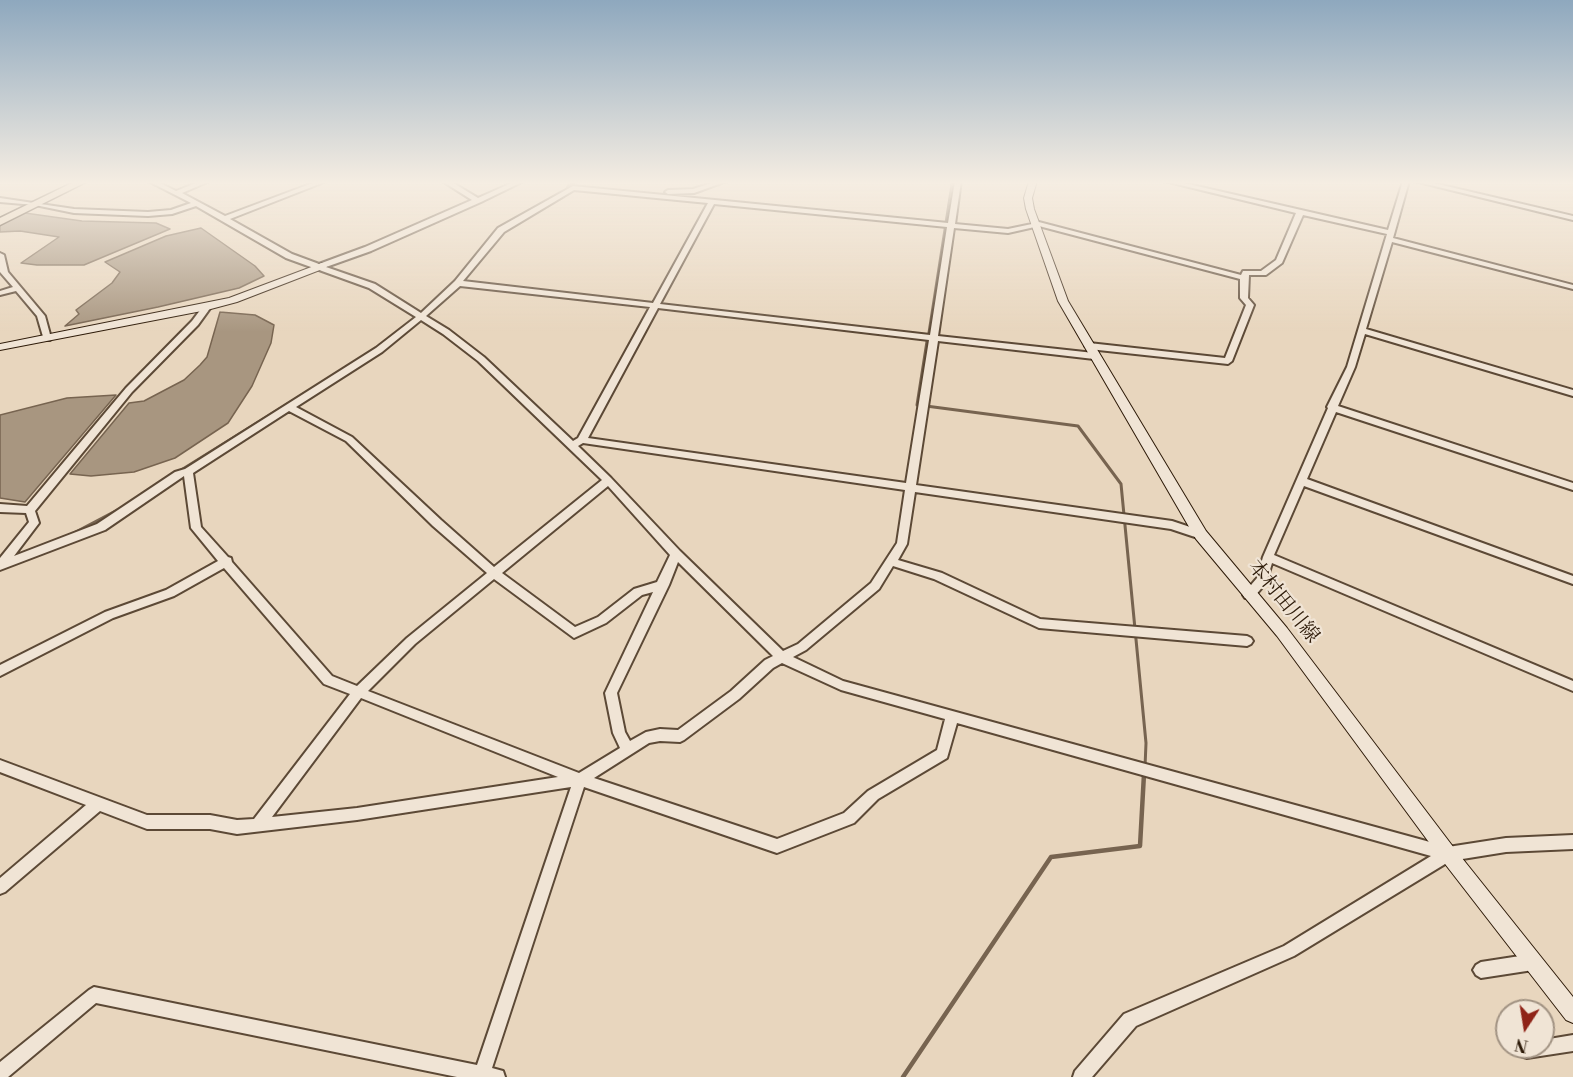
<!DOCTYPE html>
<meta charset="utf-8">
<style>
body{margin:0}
#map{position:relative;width:1573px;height:1077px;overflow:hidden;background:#e8d6be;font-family:"Libre Bodoni",serif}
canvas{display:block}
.north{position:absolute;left:1495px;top:999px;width:60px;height:60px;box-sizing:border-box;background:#f0e4d5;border:2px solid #a29383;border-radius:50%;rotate:192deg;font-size:16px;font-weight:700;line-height:24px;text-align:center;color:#2d1a08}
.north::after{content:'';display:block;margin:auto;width:21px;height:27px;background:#8f2418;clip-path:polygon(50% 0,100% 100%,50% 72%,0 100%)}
</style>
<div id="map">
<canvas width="1573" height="1077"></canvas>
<div class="north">N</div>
</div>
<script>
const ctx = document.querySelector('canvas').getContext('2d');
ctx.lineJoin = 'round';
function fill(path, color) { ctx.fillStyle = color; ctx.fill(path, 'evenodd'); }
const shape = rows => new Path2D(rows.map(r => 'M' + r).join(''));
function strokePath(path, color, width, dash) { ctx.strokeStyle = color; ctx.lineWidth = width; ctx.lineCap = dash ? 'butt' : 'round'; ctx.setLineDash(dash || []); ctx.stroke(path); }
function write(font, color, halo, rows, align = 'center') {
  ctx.font = font + ' "Libre Bodoni","Noto Serif JP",serif'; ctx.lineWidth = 4.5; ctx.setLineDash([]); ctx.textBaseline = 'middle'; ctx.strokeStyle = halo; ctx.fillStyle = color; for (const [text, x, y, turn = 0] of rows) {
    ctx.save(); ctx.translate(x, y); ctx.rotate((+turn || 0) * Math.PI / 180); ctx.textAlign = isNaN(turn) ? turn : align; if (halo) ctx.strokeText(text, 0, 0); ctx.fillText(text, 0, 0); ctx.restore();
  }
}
const water = shape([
 [25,213,82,221,156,223,170,229,84,265,37,265,21,263,59,237,20,231,0,232,0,225,25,213],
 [201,228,255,266,264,276,239,288,158,307,65,326,79,314,76,310,112,283,120,272,105,262,166,236,201,228],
 [220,312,255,315,274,325,271,343,252,386,228,423,175,458,134,472,91,476,70,474,129,403,144,401,184,380,200,365,207,357,220,312],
 [116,395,25,502,0,498,0,415,67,398,116,395]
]);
fill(water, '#a89680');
strokePath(water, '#776450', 1.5);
strokePath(shape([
 [566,190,568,185,580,181],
 [392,336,428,307],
 [928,336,952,181]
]), '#776450', 2);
strokePath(shape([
 [391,337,394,335],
 [920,405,917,405,928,335],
 [926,406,1078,426,1121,484,1146,743,1145,767],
 [178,472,313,388],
 [70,535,125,506]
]), '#776450', 3);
strokePath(shape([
 [903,1077,1051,857,1140,846,1144,774]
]), '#776450', 4.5);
const street = shape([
 [148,181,156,181,176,191,201,181,210,181,182,193,225,216,318,181,327,181,230,219,292,254,319,264,365,247,472,200,442,181,450,181,478,198,516,181,524,181,481,202,371,251,326,267,375,284,421,313,455,281,498,228,573,186,948,223,955,181,961,181,955,224,1008,229,1032,224,1032,221,1035,221,1241,275,1243,271,1261,271,1276,260,1296,213,1164,181,1175,181,1388,230,1403,181,1409,181,1393,238,1573,285,1573,289,1392,242,1366,329,1573,390,1573,396,1365,334,1355,367,1338,406,1573,483,1573,490,1336,412,1307,479,1573,576,1573,584,1304,486,1274,555,1573,681,1573,691,1272,563,1266,583,1253,598,1245,598,1243,595,1245,592,1257,578,1263,557,1328,408,1327,407,1347,367,1387,234,1303,215,1282,263,1266,275,1249,275,1248,298,1254,305,1232,361,1228,364,1089,349,1085,346,1089,343,1225,358,1246,305,1240,298,1240,279,1039,226,1008,233,954,228,938,336,1094,353,1098,356,1094,359,938,341,916,485,1172,521,1205,532,1206,535,1201,539,1171,529,915,492,907,544,898,560,942,573,1040,619,1247,636,1251,638,1253,641,1251,644,1247,646,1039,628,934,579,893,566,879,589,806,650,793,657,843,681,1448,847,1506,838,1573,835,1573,849,1506,852,1450,861,1294,956,1136,1026,1092,1077,1073,1077,1075,1071,1124,1014,1284,946,1431,856,957,723,947,758,878,799,854,823,777,853,584,787,492,1068,503,1071,505,1077,457,1077,96,1003,8,1077,0,1077,0,1062,89,990,94,987,477,1065,571,787,357,820,237,834,210,829,147,829,100,811,5,892,0,894,0,878,86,805,0,772,0,760,147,815,210,815,237,820,254,819,350,694,324,684,224,568,174,596,113,618,0,676,0,665,105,612,166,590,218,561,191,528,184,476,105,530,0,570,0,558,29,522,26,513,0,512,0,504,27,506,126,388,192,321,204,305,210,305,211,307,198,325,132,392,35,511,39,523,14,556,97,524,175,472,185,469,376,348,416,317,369,288,286,258,196,206,172,214,148,216,74,213,35,205,0,202,0,198,74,209,148,212,171,210,191,203,148,181],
 [574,190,708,203,653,303,463,281,504,232,574,190],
 [714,204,947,227,930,335,660,304,714,204],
 [460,286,650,307,578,438,573,441,484,357,449,330,426,316,460,286],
 [658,308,929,340,906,483,588,438,658,308],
 [421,320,443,334,478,361,602,480,494,567,441,520,352,437,296,407,382,352,421,320],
 [289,411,346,441,433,526,487,573,407,638,357,686,332,676,232,562,231,558,228,557,201,527,193,473,289,411],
 [583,443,905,490,897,543,871,583,798,644,783,651,680,551,611,478,578,446,583,443],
 [608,486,670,555,657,582,634,589,598,617,575,627,502,573,608,486],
 [678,562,773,656,765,660,731,691,678,730,660,729,646,732,630,741,625,732,617,693,669,585,678,562],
 [494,579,574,638,606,623,642,595,653,592,605,693,613,733,620,748,579,773,368,691,415,644,494,579],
 [782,663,841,690,945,719,937,750,868,791,844,813,777,839,594,778,649,743,660,741,680,742,684,740,739,699,773,668,782,663],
 [361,698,558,777,357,808,272,817,361,698],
 [718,181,727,181,694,193,668,194,665,192,668,190,693,189,718,181],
 [1414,181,1425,181,1573,216,1573,220,1414,181],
 [0,253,4,255,8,272,45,316,51,338,50,340,44,340,37,316,16,291,0,295,0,291,13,287,0,272,0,253],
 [1533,954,1538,957,1541,962,1538,967,1533,970,1481,978,1476,975,1473,970,1476,965,1481,962,1533,954],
 [1573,1035,1573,1051,1527,1058,1521,1056,1519,1050,1520,1047,1543,1047,1543,1040,1573,1035]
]);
const secondary = shape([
 [1029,181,1037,181,1032,198,1034,209,1068,301,1206,531,1287,628,1454,848,1573,997,1573,1023,1566,1020,1442,860,1277,636,1196,539,1058,301,1026,209,1024,198,1029,181],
 [322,263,327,266,325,268,237,302,207,310,0,350,0,344,229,298,322,263]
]);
const primary = shape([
 [76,181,88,181,0,225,0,218,76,181]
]);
strokePath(street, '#5c4936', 4);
strokePath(secondary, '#2d1a08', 2);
strokePath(primary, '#2d1a08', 3);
fill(street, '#f0e4d5');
fill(secondary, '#f0e4d5');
fill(primary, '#e8d6be');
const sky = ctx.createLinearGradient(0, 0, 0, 332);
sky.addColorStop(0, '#8ea8be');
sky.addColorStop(0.55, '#f5ede2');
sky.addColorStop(1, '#f5ede200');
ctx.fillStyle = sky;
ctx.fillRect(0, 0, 1573, 332);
write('20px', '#2d1a08', '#f0e4d5', [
 ["本村田川線",1283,602,51]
]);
</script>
